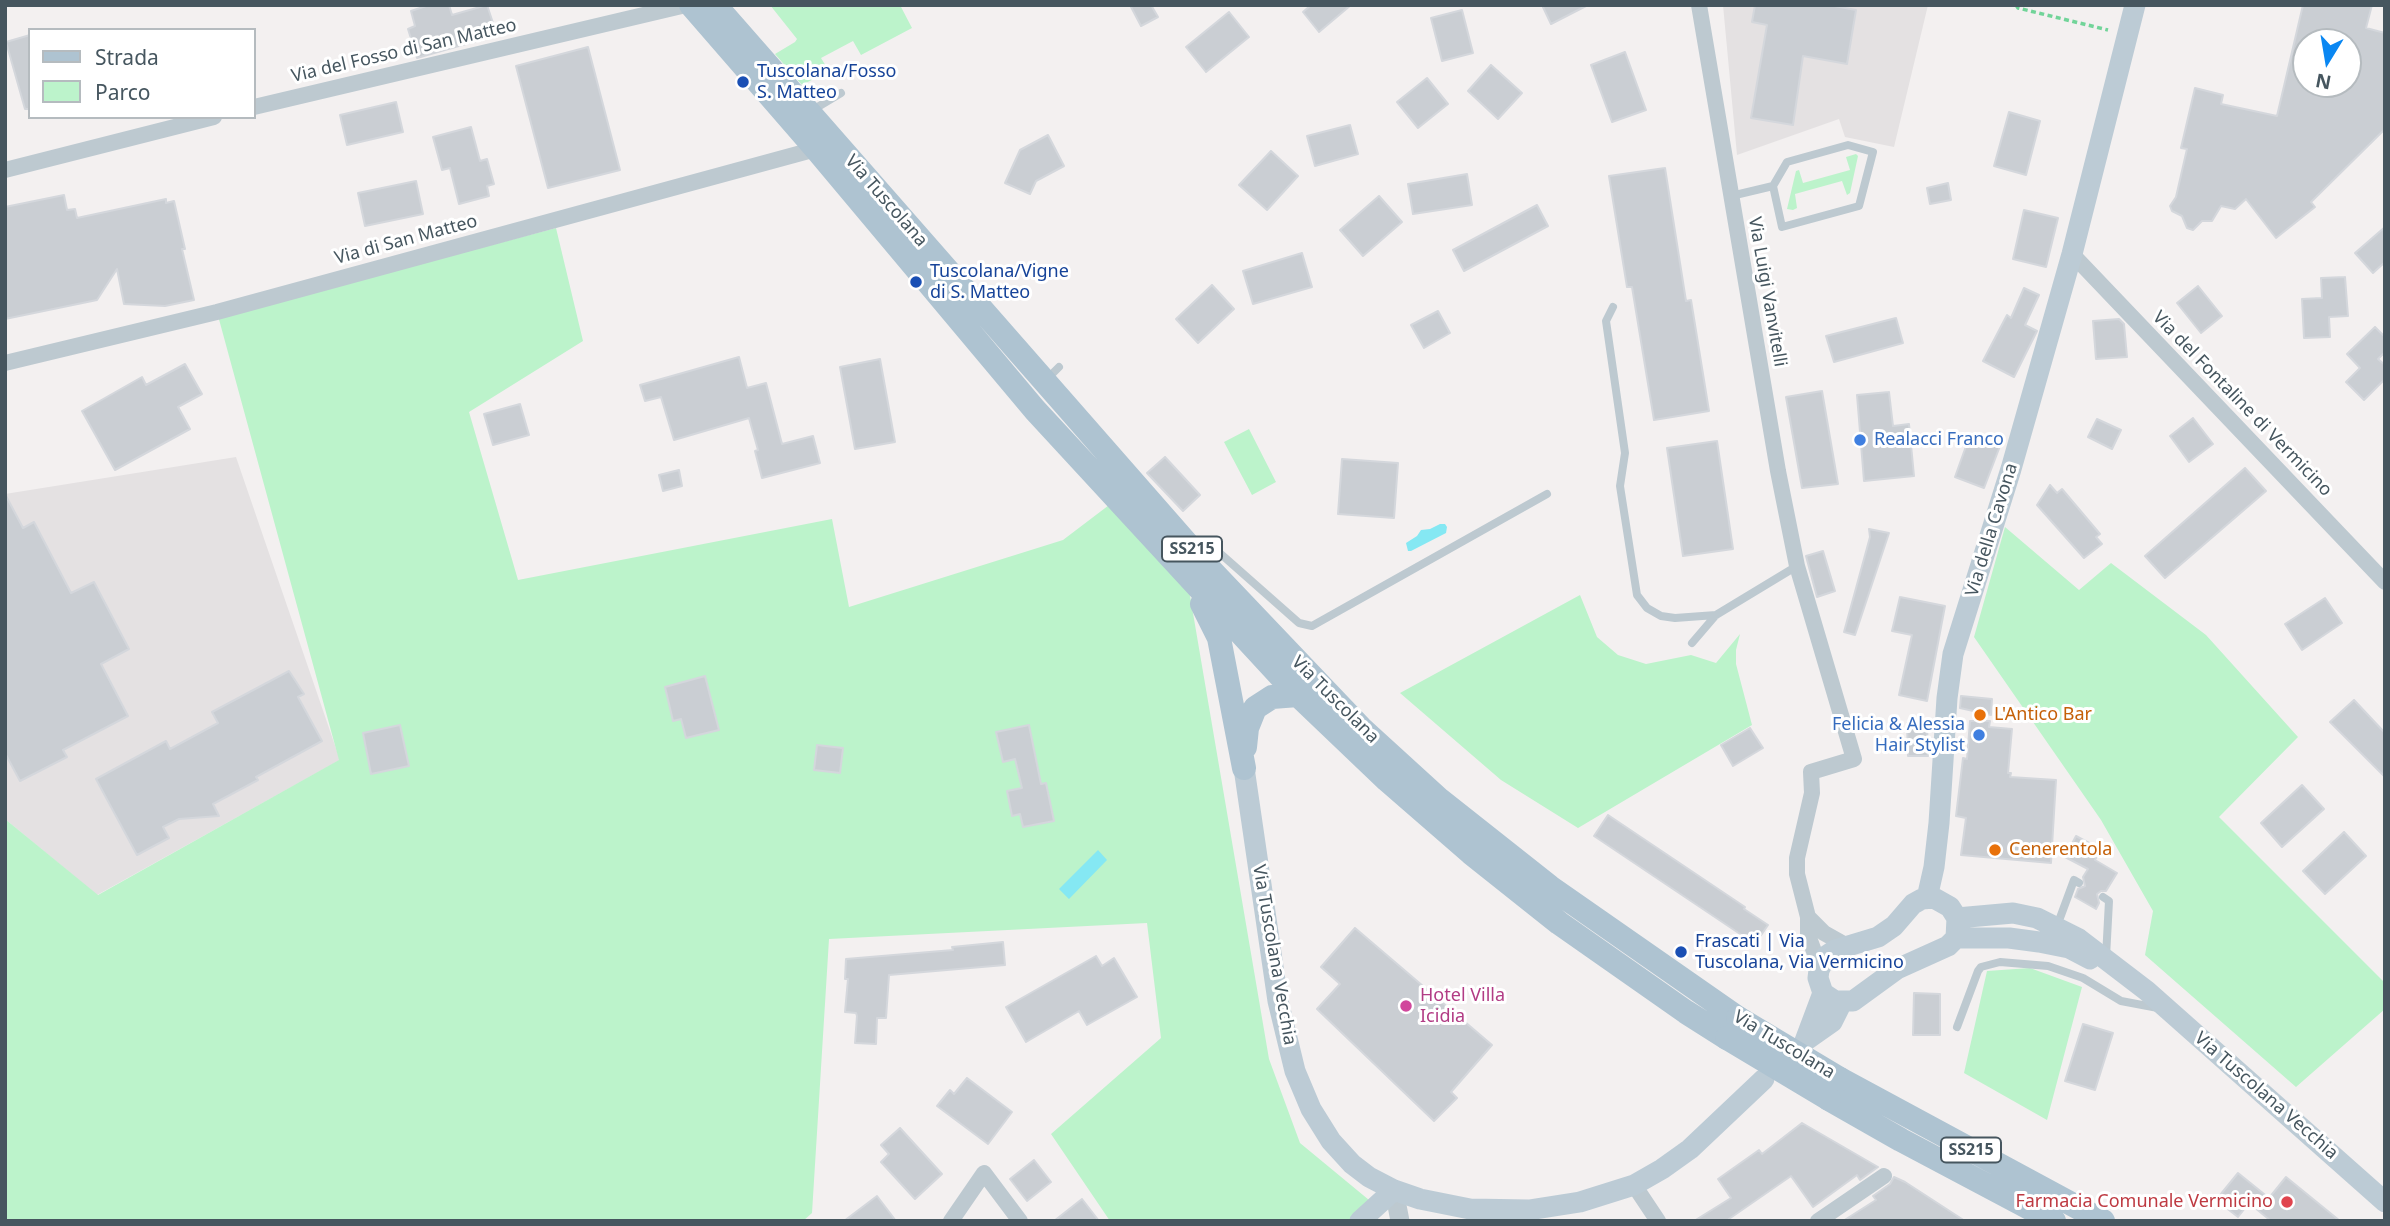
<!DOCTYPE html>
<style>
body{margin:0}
#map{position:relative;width:2390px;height:1226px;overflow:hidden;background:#f3f0f0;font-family:"Noto Sans",sans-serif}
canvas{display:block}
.frame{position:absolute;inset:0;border:7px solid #46565f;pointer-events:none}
.legend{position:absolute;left:28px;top:28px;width:228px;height:91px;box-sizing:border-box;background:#fff;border:2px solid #b5bbbf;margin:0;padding:9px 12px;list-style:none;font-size:21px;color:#46565f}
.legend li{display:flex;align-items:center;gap:14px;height:35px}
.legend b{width:35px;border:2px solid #b5bbbf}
.north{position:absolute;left:2292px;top:28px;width:70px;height:70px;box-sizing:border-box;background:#fff;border:2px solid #b5bbbf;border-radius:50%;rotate:191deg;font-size:19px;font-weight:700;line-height:28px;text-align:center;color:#46565f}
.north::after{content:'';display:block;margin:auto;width:24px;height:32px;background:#0a87f2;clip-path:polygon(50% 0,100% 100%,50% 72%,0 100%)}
</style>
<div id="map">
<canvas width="2390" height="1226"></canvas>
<div class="frame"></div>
<ul class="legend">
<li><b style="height:9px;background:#aec3d1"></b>Strada</li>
<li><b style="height:19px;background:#bcf3cb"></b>Parco</li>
</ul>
<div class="north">N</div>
</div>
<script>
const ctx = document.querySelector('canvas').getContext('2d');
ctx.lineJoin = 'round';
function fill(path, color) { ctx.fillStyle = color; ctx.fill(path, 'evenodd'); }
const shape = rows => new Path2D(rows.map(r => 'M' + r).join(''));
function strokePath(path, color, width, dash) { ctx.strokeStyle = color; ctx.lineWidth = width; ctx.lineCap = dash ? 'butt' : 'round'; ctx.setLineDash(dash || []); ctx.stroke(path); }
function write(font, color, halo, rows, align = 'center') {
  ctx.font = font + ' "Noto Sans",sans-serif'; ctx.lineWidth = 6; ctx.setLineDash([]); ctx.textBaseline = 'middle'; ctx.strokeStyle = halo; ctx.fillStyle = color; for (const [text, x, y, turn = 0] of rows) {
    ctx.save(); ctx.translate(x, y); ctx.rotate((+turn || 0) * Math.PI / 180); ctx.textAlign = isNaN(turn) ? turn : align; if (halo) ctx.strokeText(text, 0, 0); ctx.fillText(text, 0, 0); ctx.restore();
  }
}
fill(shape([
 [1723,5,1928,5,1894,147,1845,137,1839,119,1737,155],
 [236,457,340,760,97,895,5,819,5,494]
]), '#e4e1e2');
fill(shape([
 [770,5,900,5,912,28,861,55,853,41,821,58,829,71,802,85,775,54,795,42,797,39],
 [1856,154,1858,156,1850,193,1847,195,1842,181,1795,194,1797,208,1793,210,1787,209,1796,171,1799,170,1803,183,1850,170,1846,157],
 [556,228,583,341,469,412,518,580,832,519,849,607,1063,540,1117,499,1186,572,1269,1059,1300,1143,1369,1200,1355,1221,1110,1221,1051,1134,1161,1038,1147,923,829,939,812,1213,803,1221,5,1221,5,819,98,895,339,760,217,312,419,264],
 [1249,429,1276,482,1252,495,1224,442],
 [2005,527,2079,590,2111,563,2206,635,2298,737,2219,817,2385,983,2385,1009,2296,1087,2145,955,2153,911,2101,820,1974,637],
 [1580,595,1597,637,1618,655,1646,664,1691,655,1716,663,1740,634,1736,650,1736,664,1752,725,1578,828,1501,780,1400,693],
 [2030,968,2082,987,2047,1120,1964,1073,1987,971]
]), '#bcf3cb');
fill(shape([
 [1440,524,1445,524,1447,527,1446,533,1411,551,1408,551,1406,543,1417,536,1421,530,1430,529],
 [1098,850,1107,860,1069,899,1059,889]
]), '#85e8f3');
const building = shape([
 [429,5,449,5,452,15,487,5,497,35,417,58,408,29,415,26,411,11,429,5],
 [1130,5,1151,5,1158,17,1141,26,1130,5],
 [1311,5,1351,5,1319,32,1303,12,1311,5],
 [1542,5,1588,5,1551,24,1542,5],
 [1755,5,1829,5,1856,10,1847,64,1803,56,1793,125,1751,118,1767,25,1752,22,1755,5],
 [2303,5,2372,5,2366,28,2385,33,2385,129,2311,202,2315,207,2276,238,2246,199,2235,209,2221,206,2212,221,2202,221,2193,230,2187,228,2182,216,2172,211,2170,206,2176,197,2187,149,2181,148,2195,88,2223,95,2221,104,2277,116,2303,5],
 [2306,42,2348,42,2348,84,2306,84,2306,42],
 [1462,10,1473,53,1442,61,1431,18,1462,10],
 [1229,12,1249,37,1206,72,1186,47,1229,12],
 [30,35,30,109,25,109,6,42,30,35],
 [588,47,620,170,548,188,516,66,588,47],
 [1625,52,1646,110,1612,122,1591,65,1625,52],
 [1491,65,1522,93,1498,119,1468,91,1491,65],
 [1427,78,1448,104,1418,128,1397,102,1427,78],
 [396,102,403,132,347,145,340,115,396,102],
 [2009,112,2040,121,2026,175,1994,166,2009,112],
 [1350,125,1358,154,1315,166,1307,136,1350,125],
 [471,127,480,161,487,159,494,184,487,186,489,196,459,204,450,168,442,170,433,137,471,127],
 [1048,135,1064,166,1036,181,1030,194,1005,183,1020,150,1048,135],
 [1271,151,1298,176,1267,210,1239,185,1271,151],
 [1665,168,1686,301,1691,300,1709,411,1654,420,1632,287,1627,287,1609,176,1665,168],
 [1467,174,1472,205,1413,214,1408,184,1467,174],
 [416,181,423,214,365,226,358,193,416,181],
 [1948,183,1951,200,1930,204,1927,188,1948,183],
 [64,195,67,210,75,209,77,218,166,199,166,203,174,201,185,249,182,249,194,300,165,306,124,304,117,269,97,300,5,319,5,207,64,195],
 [1379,196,1402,222,1363,256,1340,230,1379,196],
 [1537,205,1548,226,1464,271,1453,250,1537,205],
 [2024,210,2058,218,2046,267,2013,259,2024,210],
 [2385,227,2385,262,2373,273,2355,253,2385,227],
 [1302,253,1312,287,1253,304,1243,271,1302,253],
 [2345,277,2348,316,2329,317,2330,337,2304,338,2302,299,2322,298,2321,278,2345,277],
 [1212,285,1234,309,1198,343,1176,319,1212,285],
 [2198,286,2222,316,2201,333,2177,303,2198,286],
 [2024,288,2039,295,2025,325,2037,331,2014,377,1983,361,2007,315,2011,318,2024,288],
 [1438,311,1450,333,1424,348,1411,325,1438,311],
 [1896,318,1903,343,1834,362,1826,336,1896,318],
 [2119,319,2124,324,2127,357,2096,359,2093,321,2119,319],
 [2375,327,2385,337,2385,352,2378,359,2385,365,2385,379,2364,400,2346,382,2360,368,2347,354,2375,327],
 [739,357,747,388,766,383,782,444,813,436,820,463,762,478,755,451,758,450,749,418,674,440,661,397,645,401,640,385,739,357],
 [880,359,895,442,855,449,840,367,880,359],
 [185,364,202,394,178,407,190,429,115,470,82,411,142,377,146,385,185,364],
 [1822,391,1838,484,1802,488,1786,397,1822,391],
 [1889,392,1893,426,1909,424,1914,476,1864,481,1857,395,1889,392],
 [520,404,529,435,493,445,484,414,520,404],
 [2193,418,2213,444,2189,462,2170,436,2193,418],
 [2097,419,2121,430,2112,449,2088,437,2097,419],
 [1970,435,2000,446,1984,488,1955,477,1970,435],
 [1717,441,1733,549,1683,556,1667,448,1717,441],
 [1165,457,1200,495,1183,511,1147,473,1165,457],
 [1342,459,1398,463,1394,518,1338,514,1342,459],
 [2245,468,2266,491,2165,578,2145,556,2245,468],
 [679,470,682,486,663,491,659,475,679,470],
 [2050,485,2057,493,2062,489,2100,534,2096,537,2102,544,2084,558,2037,505,2050,485],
 [5,494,23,528,34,522,71,593,94,582,129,649,101,664,128,716,63,750,67,757,20,781,5,753,5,494],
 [1869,529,1889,533,1855,635,1844,632,1870,537,1869,529],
 [1823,551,1835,591,1817,597,1806,556,1823,551],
 [1900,597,1945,606,1927,701,1899,695,1912,635,1892,631,1900,597],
 [2325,598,2342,623,2302,650,2285,624,2325,598],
 [289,671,304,694,298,697,322,741,256,777,258,780,213,804,219,816,179,819,163,827,169,838,137,855,96,779,166,741,170,749,218,723,212,712,289,671],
 [705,676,719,730,686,738,681,719,673,721,665,687,705,676],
 [1961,696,1992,699,1991,715,1960,708,1961,696],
 [2354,700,2385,733,2385,777,2330,722,2354,700],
 [1970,721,1990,721,1989,727,2012,729,2008,773,2011,773,2010,777,2056,780,2051,863,1961,855,1966,818,1956,816,1963,758,1967,759,1970,721],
 [1907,723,1927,723,1928,756,1908,756,1907,723],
 [400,725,409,766,371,774,363,733,400,725],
 [1029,725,1041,784,1046,783,1054,821,1023,827,1020,814,1012,816,1007,791,1022,788,1015,759,1003,762,996,732,1029,725],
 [1750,728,1763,748,1733,766,1721,745,1750,728],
 [817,745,843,748,840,773,814,770,817,745],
 [2302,785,2324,809,2282,847,2261,823,2302,785],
 [1608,815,1745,907,1744,909,1768,925,1755,944,1594,836,1608,815],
 [2344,832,2366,856,2325,894,2303,871,2344,832],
 [2076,836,2091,844,2089,848,2099,853,2095,860,2117,873,2106,891,2101,891,2097,894,2099,903,2096,909,2075,897,2078,889,2085,886,2083,877,2088,869,2065,857,2076,836],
 [1355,928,1492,1045,1451,1092,1457,1098,1434,1121,1317,1009,1340,984,1321,967,1355,928],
 [1003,942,1005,965,889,975,886,1018,877,1018,876,1044,855,1043,857,1016,856,1013,845,1012,848,979,845,979,846,959,953,950,952,947,1003,942],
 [1096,956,1102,966,1114,958,1137,997,1087,1025,1079,1011,1026,1042,1006,1007,1096,956],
 [1914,993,1940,994,1940,1035,1913,1035,1914,993],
 [2083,1024,2113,1033,2095,1090,2065,1081,2083,1024],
 [967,1078,1012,1112,988,1144,937,1106,950,1090,954,1094,967,1078],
 [1802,1123,1878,1167,1860,1180,1857,1175,1813,1207,1791,1176,1726,1221,1694,1221,1731,1198,1718,1179,1759,1150,1762,1154,1802,1123],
 [900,1128,942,1174,915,1199,881,1162,889,1154,881,1145,900,1128],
 [1034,1160,1051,1182,1027,1201,1010,1179,1034,1160],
 [2238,1173,2269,1198,2286,1177,2340,1221,2271,1221,2249,1203,2238,1217,2216,1200,2238,1173],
 [1894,1177,1905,1182,1965,1221,1843,1221,1876,1200,1873,1196,1890,1184,1894,1177],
 [877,1196,896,1221,844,1221,877,1196],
 [1082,1199,1099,1221,1054,1221,1082,1199]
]);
fill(building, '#caced3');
strokePath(building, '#d4d7dc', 2);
strokePath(shape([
 [2016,5,2018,8,2108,30]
]), '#71d499', 3.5, [5, 3.5]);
strokePath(shape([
 [811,111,841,93],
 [1731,196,1773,186,1787,162,1848,145,1873,152,1859,206,1782,227,1773,186],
 [1613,307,1606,321,1625,453,1620,486,1637,595,1647,608,1661,616,1675,618,1716,615],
 [1047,379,1059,367],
 [1214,548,1299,623,1312,626,1547,494],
 [1692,643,1716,615,1797,566],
 [2103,897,2109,901,2106,957],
 [2057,926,2074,880,2079,883],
 [1957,1027,1978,971,1981,967,2000,962,2048,966,2083,978,2121,1001,2158,1008]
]), '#bdc9d0', 8);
strokePath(shape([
 [1699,5,1778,471,1797,566,1854,759,1811,772,1812,793,1797,858,1797,874,1808,917,1808,935,1815,954,1823,961],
 [254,107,686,5],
 [5,170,214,117],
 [2072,254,2385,582],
 [5,363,217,312,816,149],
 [1808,917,1824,933,1849,947],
 [1634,1185,1658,1221],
 [951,1221,984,1173,1020,1221],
 [1818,1221,1884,1176]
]), '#bdc9d0', 16);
strokePath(shape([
 [1394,1190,1400,1221]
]), '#bdc9d0', 19);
strokePath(shape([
 [1244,768,1278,1001,1295,1071,1311,1109,1331,1141,1352,1164,1369,1177,1394,1190,1420,1199,1470,1209,1529,1210,1580,1202,1634,1185,1662,1169,1690,1149,1764,1079],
 [1927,898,1934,867,1939,823,1947,698,1953,654,2011,469,2072,254,2135,5],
 [1934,898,1950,907,1957,918,1956,938,1948,946,1897,969,1853,1001,1835,1001,1823,993,1818,978,1819,970,1826,956,1835,950,1878,937,1894,926,1913,904,1922,899,1934,898],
 [1957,918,2013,913,2037,918,2079,939,2147,991,2385,1202],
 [1956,938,2009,938,2039,942,2069,948,2090,959],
 [1805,1041,1832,1022,1842,1002],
 [1805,1041,1823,993],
 [1360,1221,1394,1190]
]), '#bccbd5', 21);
strokePath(shape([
 [691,5,816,149,1035,410,1298,695,1387,780,1471,853,1559,923,1686,1012,1727,1038],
 [715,5,1203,562,1361,728,1440,800,1550,887,1738,1018],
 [1202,604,1219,638,1244,768],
 [1245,747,1247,728,1255,708,1272,697,1298,695],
 [1840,1079,2103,1221],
 [1829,1099,1901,1140,2054,1221]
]), '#aec3d1', 24);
strokePath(shape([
 [1738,1018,1840,1079],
 [1727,1038,1829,1099]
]), '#aec3d1', 24);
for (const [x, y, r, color] of [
 [743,82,7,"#1a4fb4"],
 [916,282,7,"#1a4fb4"],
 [1860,440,7,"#3f7fe0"],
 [1980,715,7,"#e8710a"],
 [1979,735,7,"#3f7fe0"],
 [1995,850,7,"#e8710a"],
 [1681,952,7,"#1a4fb4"],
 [1406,1006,7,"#d1479c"],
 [2287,1202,7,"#e0444e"]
]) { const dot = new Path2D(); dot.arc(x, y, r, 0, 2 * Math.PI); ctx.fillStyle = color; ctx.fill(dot); strokePath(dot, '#fff', 2.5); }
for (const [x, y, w] of [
 [1192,549,60],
 [1971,1150,60]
]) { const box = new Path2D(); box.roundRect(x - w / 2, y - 12.5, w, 25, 5); ctx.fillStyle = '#fff'; ctx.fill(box); strokePath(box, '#46565f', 2); }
write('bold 16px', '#46565f', null, [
 ["SS215",1192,549],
 ["SS215",1971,1150]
]);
write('18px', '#46565f', '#fff', [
 ["Via del Fosso di San Matteo",404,51,-13],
 ["Via Tuscolana",886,201,49],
 ["Via di San Matteo",406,240,-15],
 ["Via Luigi Vanvitelli",1767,292,80],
 ["Via del Fontaline di Vermicino",2242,404,46],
 ["Via della Cavona",1992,530,-73],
 ["Via Tuscolana",1335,700,45],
 ["Via Tuscolana Vecchia",1274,955,80],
 ["Via Tuscolana",1784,1045,31],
 ["Via Tuscolana Vecchia",2266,1096,41]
]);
write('18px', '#164399', '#fff', [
 ["Tuscolana/Fosso",757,72],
 ["S. Matteo",757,93],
 ["Tuscolana/Vigne",930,272],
 ["di S. Matteo",930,293],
 ["Frascati | Via",1695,942],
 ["Tuscolana, Via Vermicino",1695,963]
], 'left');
write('18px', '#366cbe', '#fff', [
 ["Realacci Franco",1874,440],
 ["Felicia & Alessia",1965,725,"right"],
 ["Hair Stylist",1965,746,"right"]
], 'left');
write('18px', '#c56008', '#fff', [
 ["L'Antico Bar",1994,715],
 ["Cenerentola",2009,850]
], 'left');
write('18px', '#b23c85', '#fff', [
 ["Hotel Villa",1420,996],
 ["Icidia",1420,1017]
], 'left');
write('18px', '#be3a42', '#fff', [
 ["Farmacia Comunale Vermicino",2273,1202]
], 'right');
</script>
